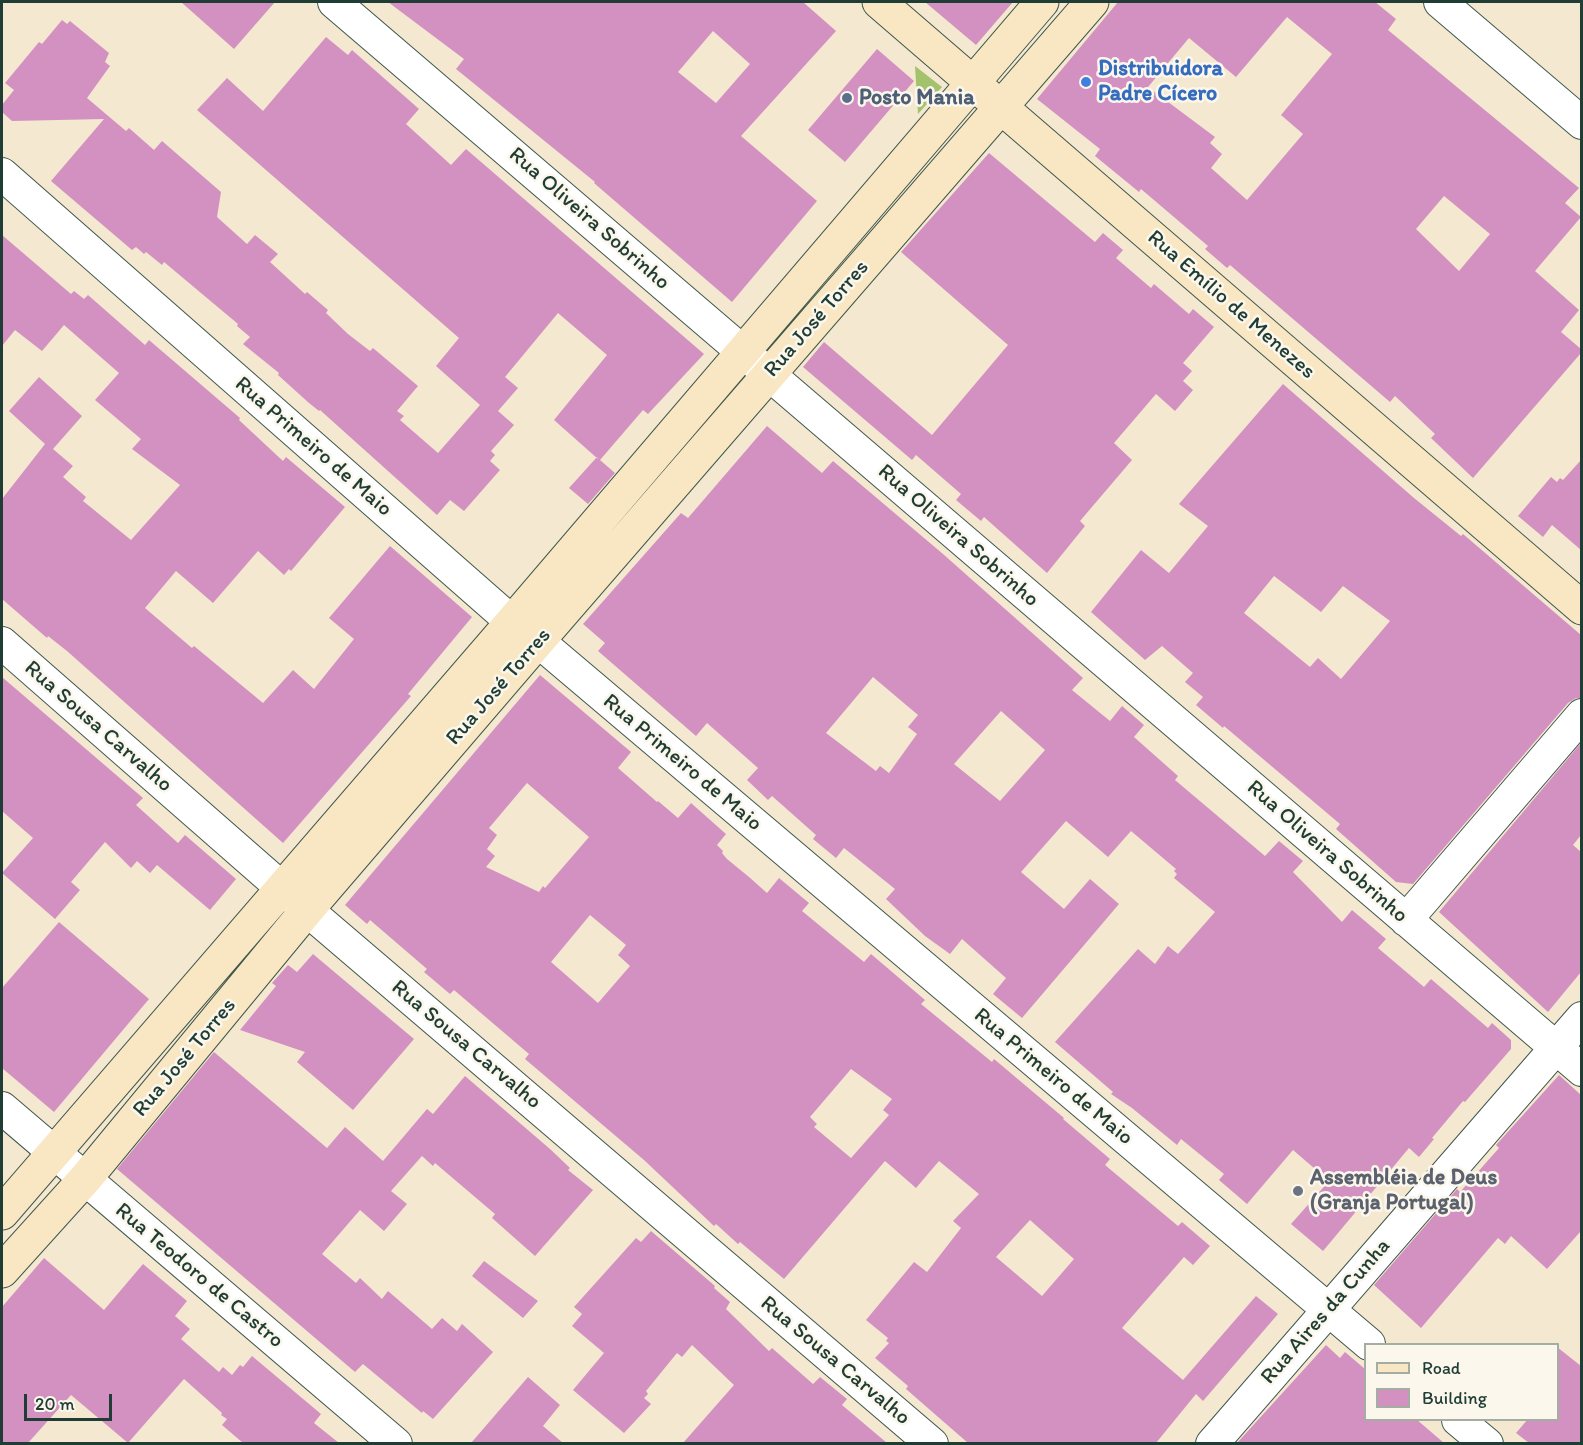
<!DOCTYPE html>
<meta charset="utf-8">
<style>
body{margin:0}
#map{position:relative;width:1583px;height:1445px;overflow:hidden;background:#f4e8d0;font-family:Itim,sans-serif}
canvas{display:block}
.frame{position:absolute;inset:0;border:3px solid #1f3d34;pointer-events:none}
.legend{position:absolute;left:1364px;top:1343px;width:195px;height:78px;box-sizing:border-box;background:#fbf7ec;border:2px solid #a3ada2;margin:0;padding:8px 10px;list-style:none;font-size:18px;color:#1f3d34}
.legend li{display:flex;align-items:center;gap:12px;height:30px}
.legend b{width:30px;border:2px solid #a3ada2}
.scale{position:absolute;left:24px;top:1394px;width:88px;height:27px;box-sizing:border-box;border:3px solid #1f3d34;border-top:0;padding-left:8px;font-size:18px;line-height:21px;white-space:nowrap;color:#1f3d34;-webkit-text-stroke:4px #fbf7ec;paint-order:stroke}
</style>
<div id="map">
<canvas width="1583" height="1445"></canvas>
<div class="frame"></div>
<ul class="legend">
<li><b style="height:8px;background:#f9e7c3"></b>Road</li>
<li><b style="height:16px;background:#d391c2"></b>Building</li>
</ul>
<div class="scale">20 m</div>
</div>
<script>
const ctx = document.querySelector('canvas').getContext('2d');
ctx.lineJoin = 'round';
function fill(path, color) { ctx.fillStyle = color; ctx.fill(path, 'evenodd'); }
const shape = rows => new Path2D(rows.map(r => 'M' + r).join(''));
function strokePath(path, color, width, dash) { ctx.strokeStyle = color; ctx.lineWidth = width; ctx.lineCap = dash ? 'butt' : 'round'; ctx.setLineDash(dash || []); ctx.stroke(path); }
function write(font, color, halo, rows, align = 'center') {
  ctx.font = font + ' Itim,sans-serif'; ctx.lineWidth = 5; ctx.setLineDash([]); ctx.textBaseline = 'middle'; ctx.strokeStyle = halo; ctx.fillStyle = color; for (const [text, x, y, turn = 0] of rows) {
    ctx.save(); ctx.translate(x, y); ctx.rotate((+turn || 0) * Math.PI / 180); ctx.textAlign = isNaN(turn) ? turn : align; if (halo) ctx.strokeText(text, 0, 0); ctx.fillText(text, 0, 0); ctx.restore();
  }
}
fill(shape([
 [915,66,942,87,918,114]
]), '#a2c26b');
fill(shape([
 [181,2,275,2,234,49],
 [388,2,803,2,836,31,741,136,817,201,732,302,594,183,595,182,456,69,464,59],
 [713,31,750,64,716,103,678,72],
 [925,2,1013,2,976,45],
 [1118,2,1375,2,1396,19,1388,30,1579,188,1565,203,1581,217,1535,271,1579,310,1561,332,1581,349,1581,353,1473,478,1431,438,1435,434,1395,396,1390,402,1230,265,1227,268,1205,249,1208,246,1141,189,1139,192,1095,156,1100,149,1037,99],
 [1287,17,1332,54,1281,115,1303,134,1247,200,1211,168,1222,154,1210,143,1215,137,1148,87,1189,38,1236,77],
 [1444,196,1490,234,1459,271,1416,229],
 [62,20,67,24,70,21,109,53,105,62,110,66,87,98,126,131,129,128,154,150,162,141,221,192,217,217,247,244,255,235,278,254,270,262,305,294,307,292,328,310,326,313,348,334,370,351,373,348,418,386,397,411,404,416,400,420,438,453,480,405,436,366,459,338,197,110,227,78,263,111,326,37,348,55,352,50,419,109,406,124,451,165,466,149,704,354,648,414,643,410,600,460,615,473,588,504,569,488,597,457,598,459,554,420,607,355,558,313,505,377,518,388,498,411,514,425,491,451,495,455,490,461,500,470,464,511,450,500,437,515,320,410,319,411,309,403,278,375,279,373,243,344,250,337,237,326,238,324,164,262,162,265,146,252,144,254,136,247,132,250,51,181,104,119,12,121,2,112,2,105,14,90,5,83,39,42,42,44],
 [877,49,914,81,845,162,808,130],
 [989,153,1095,242,1103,233,1123,250,1116,258,1151,288,1154,284,1189,314,1193,309,1214,327,1183,363,1192,371,1183,381,1193,390,1175,411,1156,394,1114,443,1132,460,1080,521,1085,526,1047,573,984,517,981,521,956,500,961,494,916,455,912,460,803,367,824,342,932,435,1008,345,901,252],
 [2,235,71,294,74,291,84,299,88,295,145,345,149,340,240,418,239,420,283,461,286,457,345,507,291,571,289,569,284,575,258,551,213,603,176,571,145,608,192,648,194,646,263,703,293,670,314,689,354,639,329,618,390,546,472,617,408,694,411,696,283,843,67,651,48,636,47,638,2,599,2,499,45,444,9,411,39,377,82,416,53,449,73,466,63,477,86,497,83,501,131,540,180,485,132,449,141,439,95,400,119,373,64,325,42,351,15,330,2,346],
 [1283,384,1414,498,1461,536,1463,534,1581,635,1581,698,1576,698,1568,703,1413,884,1396,882,1336,829,1340,824,1224,726,1223,728,1196,705,1203,697,1185,682,1193,673,1162,646,1145,660,1091,612,1141,550,1169,573,1208,526,1179,504],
 [1274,576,1321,612,1343,586,1390,621,1341,679,1318,658,1310,667,1244,613],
 [767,426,822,473,833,461,943,554,1083,678,1072,690,1110,721,1122,706,1144,725,1134,737,1178,776,1175,780,1265,856,1279,841,1303,861,1293,872,1342,922,1352,910,1386,939,1378,948,1424,987,1431,979,1488,1028,1492,1023,1511,1040,1511,1049,1465,1102,1463,1101,1432,1138,1434,1139,1419,1157,1409,1148,1323,1251,1291,1224,1329,1181,1293,1150,1247,1204,1219,1180,1224,1174,1181,1139,1177,1145,1132,1108,1111,1094,1113,1092,1055,1042,1138,949,1155,964,1168,946,1178,954,1215,912,1174,878,1177,874,1174,871,1176,869,1131,831,1108,857,1066,821,1021,872,1064,909,1090,879,1119,904,1022,1018,993,994,1006,978,962,939,950,954,925,936,886,899,895,889,844,848,836,858,813,839,816,835,772,796,768,800,747,780,758,768,707,723,696,736,598,651,605,643,583,624,681,513,688,518],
 [873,677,918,715,908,727,917,734,889,773,880,766,876,771,826,733],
 [1001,711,1045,750,1000,801,954,764],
 [1581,460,1581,550,1552,525,1543,537,1518,516,1551,477,1557,482,1560,478,1563,480],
 [540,675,631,752,618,768,657,802,658,801,678,818,691,803,726,834,717,845,723,851,722,853,727,859,749,877,767,893,779,878,809,903,802,911,864,962,871,954,925,1000,921,1004,992,1062,994,1059,1064,1118,1063,1119,1110,1159,1105,1165,1178,1226,1182,1222,1210,1246,1193,1265,1184,1257,1122,1328,1183,1380,1256,1296,1278,1314,1203,1401,1196,1394,1156,1443,968,1443,906,1389,908,1386,875,1358,889,1343,886,1341,888,1338,866,1320,914,1262,927,1272,961,1228,953,1221,979,1194,939,1161,916,1188,885,1161,784,1279,740,1242,738,1244,716,1224,714,1226,644,1160,525,1059,529,1054,454,990,450,994,424,972,427,969,370,920,367,924,345,905],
 [527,783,589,837,545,888,543,886,539,892,486,867,495,856,487,849,497,835,489,828],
 [590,915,626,945,618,955,630,966,598,1003,551,962],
 [851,1069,892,1099,883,1110,889,1115,851,1158,814,1127,817,1124,810,1117],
 [1030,1220,1074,1259,1042,1296,996,1257],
 [2,677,143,798,136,805,178,843,185,835,236,879,210,910,157,865,150,873,137,861,131,868,105,842,71,882,80,890,55,919,2,873,33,838,2,811],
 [1581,743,1581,835,1573,845,1581,852,1581,972,1548,1012,1439,912],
 [59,922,149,999,54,1112,2,1068,2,988],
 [313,954,414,1039,353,1110,297,1062,305,1052,240,1030,276,986,272,983,288,965,297,972],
 [214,1052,327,1148,345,1127,383,1161,427,1109,433,1114,465,1076,550,1149,570,1168,568,1170,593,1190,535,1256,492,1218,495,1214,435,1163,433,1166,422,1156,391,1191,407,1204,384,1231,360,1210,322,1254,356,1283,360,1278,382,1299,388,1291,432,1329,442,1318,457,1331,462,1324,493,1352,433,1419,423,1411,422,1413,363,1364,355,1372,117,1169],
 [1559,1075,1581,1095,1581,1231,1547,1269,1511,1236,1505,1244,1498,1238,1421,1328,1374,1285,1457,1189,1460,1192,1499,1148,1496,1145],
 [651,1231,715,1286,714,1288,730,1302,726,1309,769,1351,772,1348,813,1384,820,1377,847,1399,842,1405,887,1443,683,1443,734,1385,692,1345,682,1357,677,1353,646,1391,648,1394,644,1398,651,1404,624,1433,573,1390,604,1353,572,1326,582,1314,574,1307,636,1238,641,1242],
 [44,1258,104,1310,143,1264,187,1301,175,1316,190,1329,181,1339,219,1372,223,1367,232,1375,240,1365,243,1367,252,1356,321,1414,314,1423,339,1443,243,1443,222,1425,227,1419,221,1415,222,1413,184,1379,128,1443,71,1395,28,1443,2,1443,2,1307],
 [484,1261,538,1301,523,1318,472,1276],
 [1326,1345,1340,1358,1345,1352,1365,1369,1365,1419,1416,1419,1444,1443,1237,1443],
 [1557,1347,1581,1366,1581,1443,1529,1443,1516,1433,1528,1419,1557,1419],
 [528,1377,560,1405,543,1426,563,1443,471,1443]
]), '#d391c2');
const street = shape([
 [334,2,1582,1070],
 [1440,2,1582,123],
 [2,174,512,622,538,641,1369,1344],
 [2,643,307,910,932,1444],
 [1406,920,1582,715],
 [2,1108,396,1444],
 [1458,1420,1487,1444],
 [1212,1444,1582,1018]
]);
const secondary = shape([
 [879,2,1582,608],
 [2,1213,512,622,1042,2],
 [2,1271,85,1179,307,910,538,641,1092,2]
]);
strokePath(street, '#3f574b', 34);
strokePath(secondary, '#3f574b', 35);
strokePath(street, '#fff', 32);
strokePath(secondary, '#f9e7c3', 33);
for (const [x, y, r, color] of [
 [1086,82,6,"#3f7fe0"],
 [847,98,6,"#5c6f8a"],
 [1298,1191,6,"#6b7280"]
]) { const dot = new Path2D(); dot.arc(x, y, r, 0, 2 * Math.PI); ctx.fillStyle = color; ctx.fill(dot); strokePath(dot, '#fbf7ec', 2); }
write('bold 22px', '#366cbe', '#fbf7ec', [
 ["Distribuidora",1098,69],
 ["Padre Cícero",1098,94]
], 'left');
write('bold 22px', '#4e5e75', '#fbf7ec', [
 ["Posto Mania",859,98]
], 'left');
write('22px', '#1f3d34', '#fbf7ec', [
 ["Rua Oliveira Sobrinho",589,219,41],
 ["Rua Emílio de Menezes",1231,305,41],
 ["Rua José Torres",817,319,-49],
 ["Rua Primeiro de Maio",313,447,41],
 ["Rua Oliveira Sobrinho",958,536,41],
 ["Rua José Torres",499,687,-49],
 ["Rua Sousa Carvalho",98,727,41],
 ["Rua Primeiro de Maio",682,763,40],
 ["Rua Oliveira Sobrinho",1327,852,41],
 ["Rua Sousa Carvalho",466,1045,40],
 ["Rua José Torres",185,1058,-50],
 ["Rua Primeiro de Maio",1053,1077,40],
 ["Rua Teodoro de Castro",199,1276,40],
 ["Rua Aires da Cunha",1326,1312,-49],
 ["Rua Sousa Carvalho",835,1361,40]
]);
write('bold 22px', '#5b616d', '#fbf7ec', [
 ["Assembléia de Deus",1310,1178],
 ["(Granja Portugal)",1310,1203]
], 'left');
</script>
